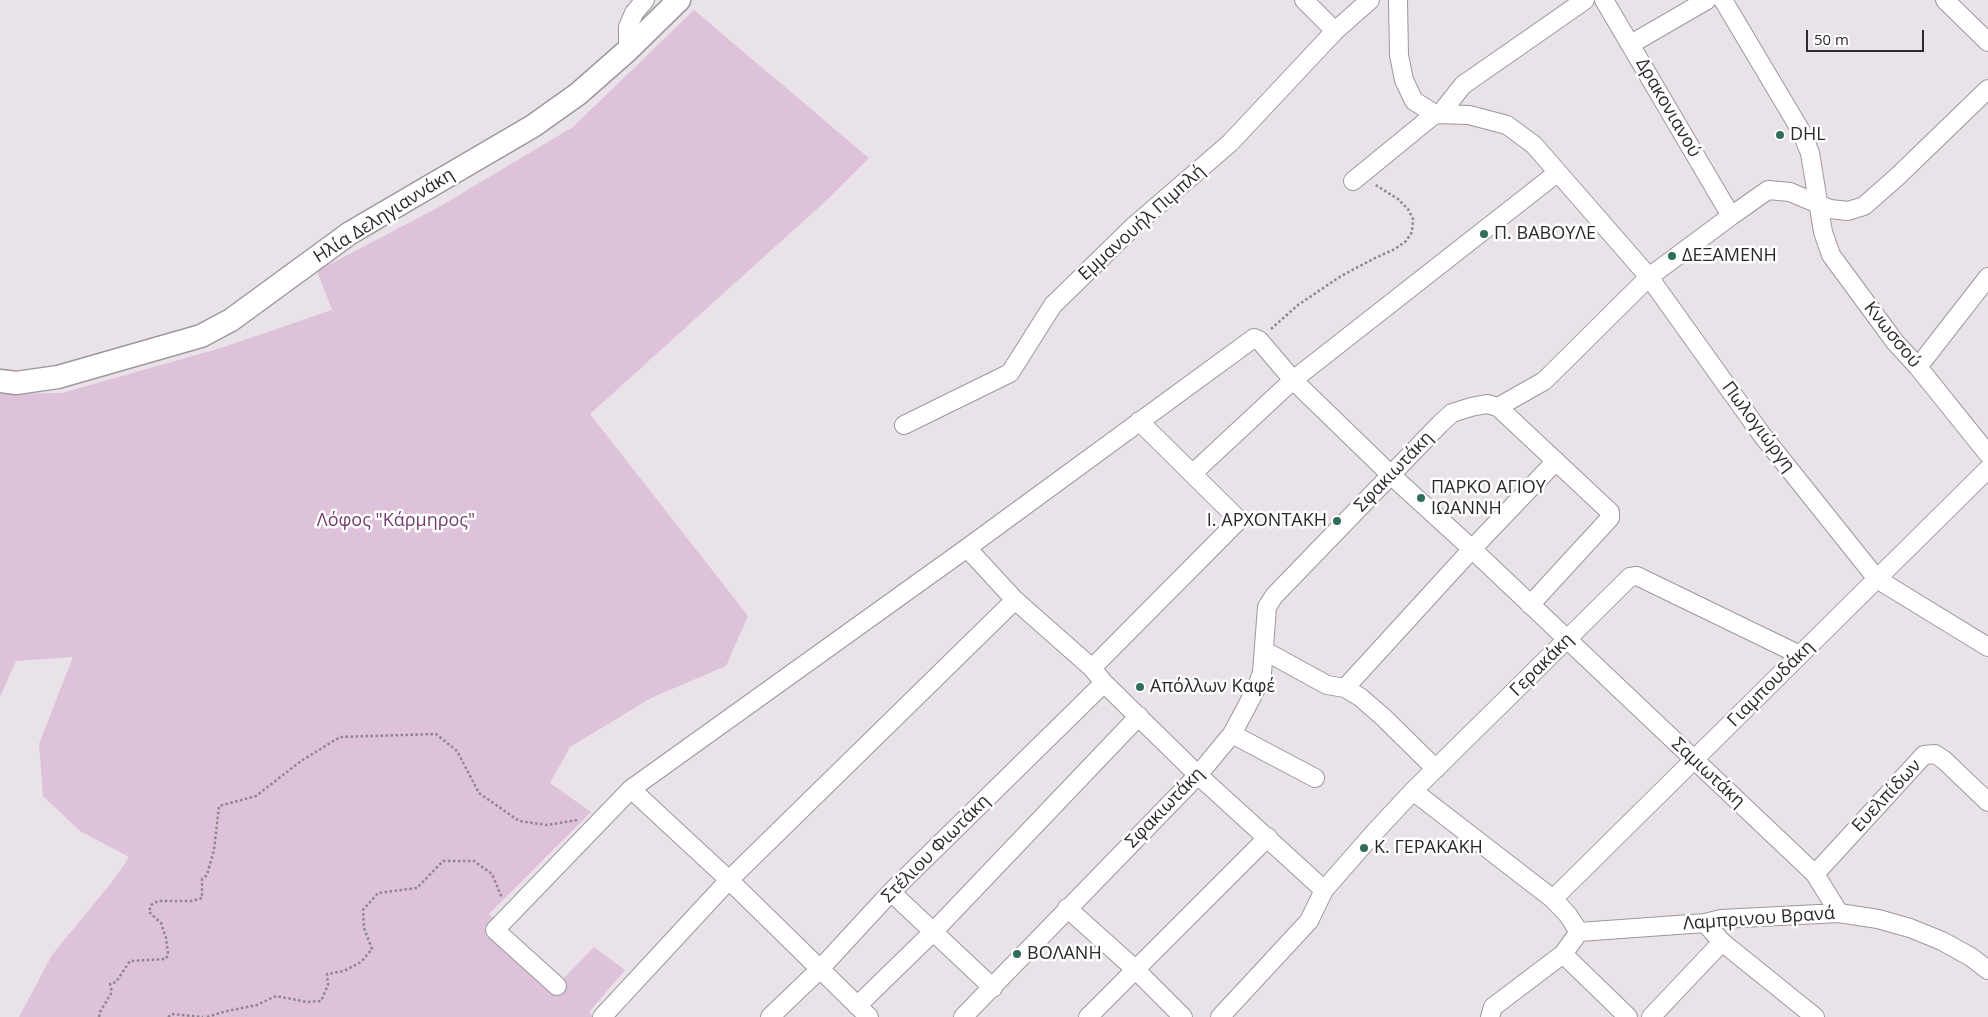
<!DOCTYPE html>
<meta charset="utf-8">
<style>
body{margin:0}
#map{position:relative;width:1988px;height:1017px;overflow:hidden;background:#e9e2e8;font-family:"Open Sans",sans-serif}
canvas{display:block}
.scale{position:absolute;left:1806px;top:30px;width:118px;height:22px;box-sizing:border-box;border:2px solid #2c292b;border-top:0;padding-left:6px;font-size:15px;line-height:18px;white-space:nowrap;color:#2c292b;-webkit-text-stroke:4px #fff;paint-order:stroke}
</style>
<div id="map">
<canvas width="1988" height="1017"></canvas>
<div class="scale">50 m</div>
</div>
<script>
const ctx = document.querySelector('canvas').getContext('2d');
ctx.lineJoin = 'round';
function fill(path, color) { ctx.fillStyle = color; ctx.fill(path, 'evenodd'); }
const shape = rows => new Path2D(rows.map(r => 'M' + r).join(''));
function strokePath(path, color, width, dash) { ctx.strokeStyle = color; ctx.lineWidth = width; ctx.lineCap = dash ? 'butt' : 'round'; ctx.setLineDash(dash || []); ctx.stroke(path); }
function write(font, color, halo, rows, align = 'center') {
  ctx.font = font + ' "Open Sans",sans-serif'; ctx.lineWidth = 5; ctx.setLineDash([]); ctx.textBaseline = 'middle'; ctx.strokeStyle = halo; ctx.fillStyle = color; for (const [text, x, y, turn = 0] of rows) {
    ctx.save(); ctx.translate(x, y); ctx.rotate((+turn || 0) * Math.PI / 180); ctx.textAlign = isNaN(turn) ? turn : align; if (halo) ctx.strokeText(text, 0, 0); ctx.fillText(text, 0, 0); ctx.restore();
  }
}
fill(shape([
 [694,10,869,158,829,198,590,414,748,616,726,666,651,698,570,747,550,783,591,812,489,914,563,979,594,947,625,970,589,1012,593,1017,19,1017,52,955,115,878,129,857,80,831,43,796,39,744,73,657,16,661,0,697,0,394,62,393,221,348,332,310,317,271,439,207,573,127]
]), '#dec2da');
const minor = shape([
 [1304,0,1335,31],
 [1398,0,1399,55,1404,80,1414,101,1435,114,1469,115,1507,125,1534,145,1649,277,1762,435,1877,579,1988,647],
 [1604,0,1731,216],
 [1723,0,1801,131,1810,153,1823,232,1831,255,1895,342,1918,367,1988,454],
 [1945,0,1988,42],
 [1631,44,1707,0],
 [628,50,628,27,634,13,645,0],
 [1440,114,1463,85,1585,0],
 [1353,181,1435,114],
 [1918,367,1988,277],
 [1498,407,1610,512,1610,518,1530,605],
 [904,425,1010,373,1053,305,1135,225,1230,143,1335,31,1370,0],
 [1193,473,1293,380,1557,173],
 [967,548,1015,600,1092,668,1104,683,1198,775,1324,890],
 [1265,651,1327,685,1345,688,1360,697,1382,716,1436,769],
 [1092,668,1236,523,1236,517,1139,421],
 [1345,688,1472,549,1556,461],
 [1232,734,1315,778],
 [631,789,729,880,869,1017],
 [1413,791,1553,899,1568,915,1579,932],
 [1815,874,1924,755,1935,754,1944,760,1988,802],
 [891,892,993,988],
 [1553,899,1988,469],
 [1067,908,1136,970,1183,1017],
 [1705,923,1722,942,1815,1017],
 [1579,932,1705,923,1721,919,1839,913,1878,919,1910,928,1942,941,1971,957,1988,970],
 [1563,954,1628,1017],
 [557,986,495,930,631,789,967,548,1254,338,1259,340,1293,380,1392,476,1472,549,1815,874,1839,913],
 [857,1006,934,931,1139,716],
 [602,1017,729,880,1015,600],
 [770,1017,819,970,891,892,1104,683],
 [963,1017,1198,775,1232,734,1255,691,1262,673,1267,607,1274,596,1440,424,1452,413,1471,407,1487,404,1498,407,1544,381,1649,277,1731,216,1768,190,1790,192,1830,209,1848,211,1864,206,1898,176,1988,89],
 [1088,1017,1268,837],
 [1220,1017,1309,921,1324,890,1373,834,1413,791,1630,577,1637,576,1800,655],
 [1490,1017,1493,1007,1563,954,1579,932],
 [1651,1017,1722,942]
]);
const tertiary = shape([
 [0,381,16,383,58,377,201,336,231,320,350,233,533,126,578,94,628,50,679,0]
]);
strokePath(minor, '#9e979d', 20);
strokePath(tertiary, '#9e979d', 25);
strokePath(shape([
 [1271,329,1298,305,1341,276,1375,258,1395,249,1406,241,1412,232,1413,219,1408,209,1398,199,1374,184],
 [99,1017,100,1012,112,992,110,984,116,982,130,961,166,959,168,954,166,938,161,923,149,912,151,905,158,901,192,901,202,898,202,879,207,875,214,850,219,806,256,796,301,761,340,737,436,734,457,751,479,793,519,821,547,825,577,820],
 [168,1017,172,1014,203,1017],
 [207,1017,223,1012,257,1005,276,996,307,1002,321,1001,328,985,327,974,344,971,361,962,372,949,364,928,363,910,378,893,417,888,443,861,474,861,492,874,502,898]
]), '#8c878b', 2.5, [2.5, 2.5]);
strokePath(minor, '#fff', 18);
strokePath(tertiary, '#fff', 22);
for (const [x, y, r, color] of [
 [1780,135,5,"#306e5b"],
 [1484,234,5,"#306e5b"],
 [1672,256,5,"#306e5b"],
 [1421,498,5,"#306e5b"],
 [1337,521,5,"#306e5b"],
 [1140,687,5,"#306e5b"],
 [1364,848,5,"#306e5b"],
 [1017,954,5,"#306e5b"]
]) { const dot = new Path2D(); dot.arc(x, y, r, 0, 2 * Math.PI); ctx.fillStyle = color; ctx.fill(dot); strokePath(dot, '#fff', 2); }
write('18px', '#2c292b', '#fff', [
 ["Δρακονιανού",1668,108,60],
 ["Ηλία Δεληγιαννάκη",384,216,-32],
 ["Εµµανουήλ Πιµπλή",1142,223,-42],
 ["Κνωσσού",1892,335,51],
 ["Πωλογιώργη",1758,427,53],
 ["Σφακιωτάκη",1394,472,-46],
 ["Γερακάκη",1542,665,-45],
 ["Γιαμπουδάκη",1771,684,-45],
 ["Σαμιωτάκη",1708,773,43],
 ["Ευελπίδων",1887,796,-47],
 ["Σφακιωτάκη",1165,808,-46],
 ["Στέλιου Φιωτάκη",936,849,-45],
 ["Λαμπρινου Βρανά",1759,919,-4]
]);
write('18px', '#2c292b', '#fff', [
 ["DHL",1790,135],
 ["Π. ΒΑΒΟΥΛΕ",1494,234],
 ["ΔΕΞΑΜΕΝΗ",1682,256],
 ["ΠΑΡΚΟ ΑΓΙΟΥ",1431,488],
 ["ΙΩΑΝΝΗ",1431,509],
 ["Ι. ΑΡΧΟΝΤΑΚΗ",1327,521,"right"],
 ["Απόλλων Καφέ",1150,687],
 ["Κ. ΓΕΡΑΚΑΚΗ",1374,848],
 ["ΒΟΛΑΝΗ",1027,954]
], 'left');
write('18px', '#733e6d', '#fff', [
 ["Λόφος \"Κάρμηρος\"",396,521]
]);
</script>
